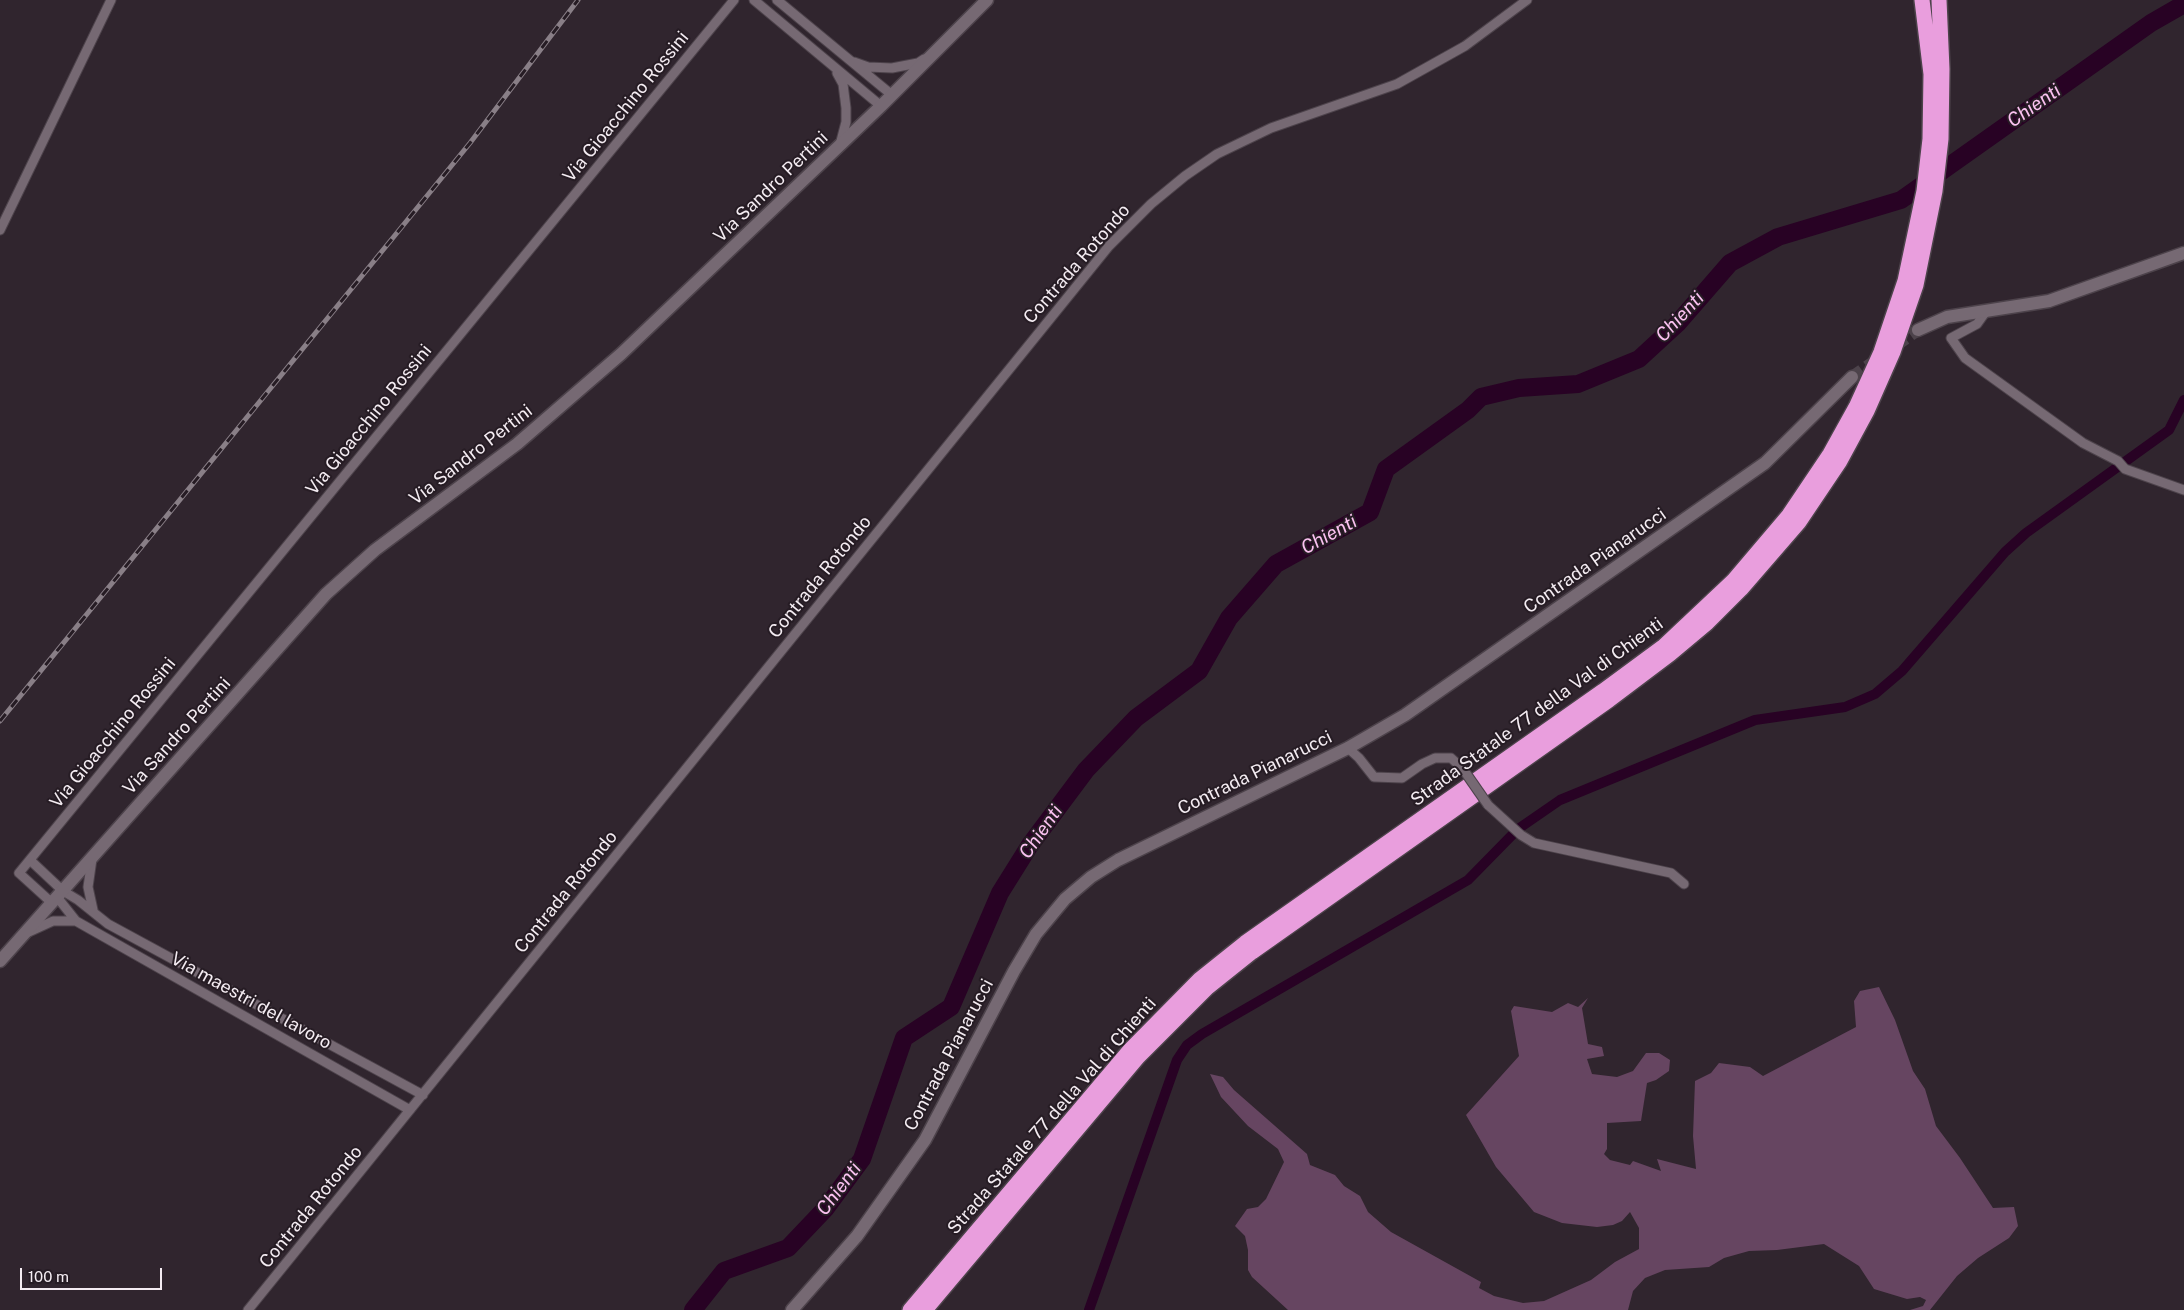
<!DOCTYPE html>
<style>
body{margin:0}
#map{position:relative;width:2184px;height:1310px;overflow:hidden;background:#30252e;font-family:"Public Sans",sans-serif}
canvas{display:block}
.scale{position:absolute;left:20px;top:1268px;width:142px;height:22px;box-sizing:border-box;border:2px solid #f4ecf2;border-top:0;padding-left:6px;font-size:15px;line-height:18px;white-space:nowrap;color:#f4ecf2;-webkit-text-stroke:4px #261c24;paint-order:stroke}
</style>
<div id="map">
<canvas width="2184" height="1310"></canvas>
<div class="scale">100 m</div>
</div>
<script>
const ctx = document.querySelector('canvas').getContext('2d');
ctx.lineJoin = 'round';
function fill(path, color) { ctx.fillStyle = color; ctx.fill(path, 'evenodd'); }
const shape = rows => new Path2D(rows.map(r => 'M' + r).join(''));
function strokePath(path, color, width, dash) { ctx.strokeStyle = color; ctx.lineWidth = width; ctx.lineCap = dash ? 'butt' : 'round'; ctx.setLineDash(dash || []); ctx.stroke(path); }
function write(font, color, halo, rows, align = 'center') {
  ctx.font = font + ' "Public Sans",sans-serif'; ctx.lineWidth = 4; ctx.setLineDash([]); ctx.textBaseline = 'middle'; ctx.strokeStyle = halo; ctx.fillStyle = color; for (const [text, x, y, turn = 0] of rows) {
    ctx.save(); ctx.translate(x, y); ctx.rotate((+turn || 0) * Math.PI / 180); ctx.textAlign = isNaN(turn) ? turn : align; if (halo) ctx.strokeText(text, 0, 0); ctx.fillText(text, 0, 0); ctx.restore();
  }
}
fill(shape([
 [1879,987,1895,1020,1913,1071,1925,1089,1936,1126,1960,1158,1993,1208,2014,1207,2018,1226,2009,1238,1978,1258,1957,1276,1930,1310,1910,1310,1923,1306,1926,1300,1920,1297,1907,1299,1874,1289,1859,1266,1824,1244,1777,1250,1749,1251,1724,1258,1709,1267,1665,1270,1645,1278,1633,1291,1628,1310,1288,1310,1252,1277,1248,1270,1248,1250,1245,1236,1235,1226,1247,1209,1258,1207,1266,1199,1284,1162,1278,1149,1248,1126,1221,1097,1210,1074,1223,1077,1234,1090,1307,1154,1310,1165,1335,1175,1344,1186,1360,1196,1368,1212,1391,1232,1481,1282,1479,1288,1494,1296,1523,1303,1544,1301,1591,1280,1615,1262,1639,1249,1639,1228,1630,1212,1622,1221,1613,1225,1597,1227,1562,1223,1534,1212,1496,1167,1466,1115,1519,1056,1511,1011,1514,1006,1552,1012,1568,1003,1578,1007,1588,998,1582,1008,1588,1044,1602,1047,1604,1056,1587,1059,1592,1074,1617,1077,1633,1071,1646,1053,1659,1053,1670,1060,1669,1071,1656,1080,1647,1083,1641,1121,1607,1123,1607,1149,1604,1154,1610,1160,1630,1165,1633,1161,1661,1171,1657,1159,1696,1169,1693,1136,1695,1081,1711,1073,1719,1063,1750,1067,1763,1076,1856,1027,1854,1001,1860,991]
]), '#664561');
strokePath(shape([
 [1089,1310,1177,1060,1187,1045,1202,1034,1468,880,1518,829,1560,800,1755,720,1845,707,1875,694,1902,671,2005,552,2026,533,2169,430,2184,400]
]), '#280224', 10);
strokePath(shape([
 [693,1310,724,1271,788,1248,826,1208,862,1159,904,1038,951,1007,1000,893,1030,845,1086,770,1136,718,1199,671,1229,618,1276,564,1370,512,1386,469,1468,410,1481,397,1519,388,1578,384,1639,359,1677,324,1730,263,1778,237,1901,200,2151,23,2184,4]
]), '#280224', 18);
strokePath(shape([
 [1852,377,1918,330]
]), '#4d434b', 12, [12, 6]);
const street = shape([
 [754,0,881,106],
 [777,0,892,95],
 [854,62,868,67,892,68,918,63,924,59],
 [837,73,843,84,846,108,846,122,840,145],
 [0,230,111,0],
 [1987,310,1977,324,1951,338,1965,358,2083,443,2118,461,2125,469,2184,490],
 [1348,748,1359,758,1374,777,1402,778,1422,764,1435,758,1451,758,1463,769],
 [1488,805,1521,835,1534,843,1671,873,1684,884],
 [92,859,88,887,93,910],
 [30,860,63,891,78,900,108,924,423,1095],
 [57,897,76,921,410,1110],
 [52,903,19,873,734,0],
 [29,932,53,921,76,921],
 [248,1310,1109,246,1151,204,1185,176,1217,154,1271,128,1397,84,1465,46,1527,0]
]);
const secondary = shape([
 [1918,330,1947,317,2049,301,2184,253],
 [0,961,326,594,375,550,517,444,621,354,881,106,987,0],
 [792,1310,857,1236,925,1140,1014,971,1036,934,1065,899,1091,877,1118,860,1348,748,1405,715,1765,463,1852,377]
]);
const highway = shape([
 [910,1310,1129,1051,1200,979,1245,943,1603,691,1664,646,1733,581,1789,515,1830,454,1856,407,1881,352,1905,281,1924,191,1930,139,1931,74,1922,0],
 [925,1310,1138,1057,1207,988,1252,952,1609,700,1670,654,1707,623,1741,589,1799,522,1840,461,1867,411,1893,352,1916,285,1935,191,1941,139,1942,69,1939,0]
]);
strokePath(street, '#4d434b', 11);
strokePath(secondary, '#4d434b', 15);
strokePath(highway, '#4d434b', 18);
strokePath(street, '#766973', 9);
strokePath(secondary, '#766973', 12);
strokePath(highway, '#e99edd', 15);
const rail = shape([
 [0,721,470,143,578,0]
]);
strokePath(rail, '#897f87', 5);
strokePath(rail, '#261c24', 3, [9]);
const streetBridge = shape([
 [1463,769,1488,805]
]);
strokePath(streetBridge, '#4d434b', 11, []);
strokePath(streetBridge, '#766973', 9);
write('18px', '#f4ecf2', '#261c24', [
 ["Via Gioacchino Rossini",626,107,-51],
 ["Via Sandro Pertini",771,187,-44],
 ["Contrada Rotondo",1077,264,-49],
 ["Via Gioacchino Rossini",369,420,-51],
 ["Via Sandro Pertini",471,455,-38],
 ["Contrada Pianarucci",1595,561,-35],
 ["Contrada Rotondo",820,577,-51],
 ["Strada Statale 77 della Val di Chienti",1537,712,-36],
 ["Via Gioacchino Rossini",113,733,-51],
 ["Via Sandro Pertini",177,736,-48],
 ["Contrada Pianarucci",1255,773,-26],
 ["Contrada Rotondo",566,892,-51],
 ["Via maestri del lavoro",251,1001,29],
 ["Contrada Pianarucci",949,1055,-62],
 ["Strada Statale 77 della Val di Chienti",1052,1116,-49],
 ["Contrada Rotondo",311,1207,-51]
]);
write('italic 19px', '#fbc2f1', '#261c24', [
 ["Chienti",2034,106,-35],
 ["Chienti",1680,317,-47],
 ["Chienti",1329,535,-29],
 ["Chienti",1041,832,-55],
 ["Chienti",839,1189,-53]
]);
</script>
